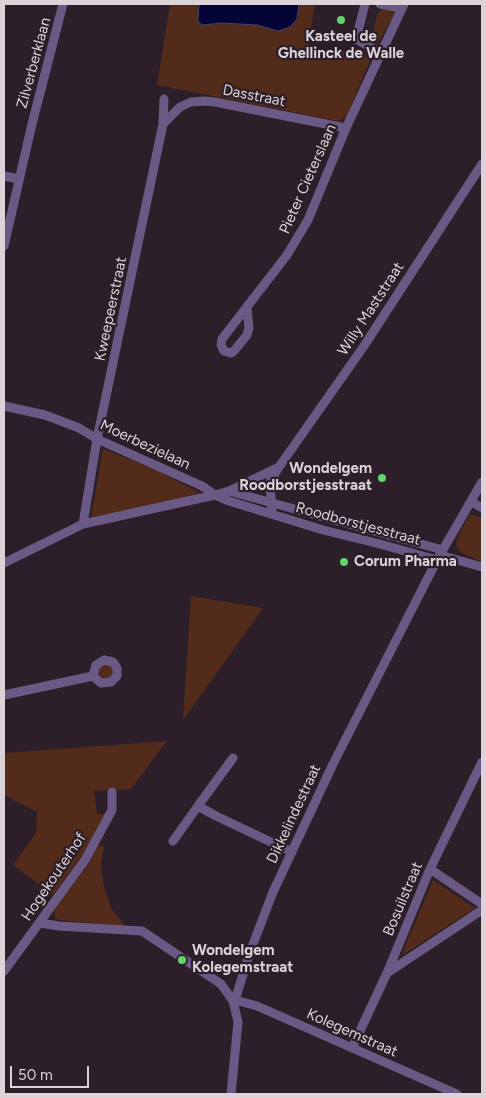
<!DOCTYPE html>
<style>
body{margin:0}
#map{position:relative;width:486px;height:1098px;overflow:hidden;background:#2d1f29;font-family:Figtree,sans-serif}
canvas{display:block}
.frame{position:absolute;inset:0;border:5px solid #dcd3d9;pointer-events:none}
.scale{position:absolute;left:10px;top:1066px;width:79px;height:22px;box-sizing:border-box;border:2px solid #dcd3d9;border-top:0;padding-left:6px;font-size:15px;line-height:18px;white-space:nowrap;color:#dcd3d9;-webkit-text-stroke:4px #2d1f29;paint-order:stroke}
</style>
<div id="map">
<canvas width="486" height="1098"></canvas>
<div class="frame"></div>
<div class="scale">50 m</div>
</div>
<script>
const ctx = document.querySelector('canvas').getContext('2d');
ctx.lineJoin = 'round';
function fill(path, color) { ctx.fillStyle = color; ctx.fill(path, 'evenodd'); }
const shape = rows => new Path2D(rows.map(r => 'M' + r).join(''));
function strokePath(path, color, width, dash) { ctx.strokeStyle = color; ctx.lineWidth = width; ctx.lineCap = dash ? 'butt' : 'round'; ctx.setLineDash(dash || []); ctx.stroke(path); }
function write(font, color, halo, rows, align = 'center') {
  ctx.font = font + ' Figtree,sans-serif'; ctx.lineWidth = 4.5; ctx.setLineDash([]); ctx.textBaseline = 'middle'; ctx.strokeStyle = halo; ctx.fillStyle = color; for (const [text, x, y, turn = 0] of rows) {
    ctx.save(); ctx.translate(x, y); ctx.rotate((+turn || 0) * Math.PI / 180); ctx.textAlign = isNaN(turn) ? turn : align; if (halo) ctx.strokeText(text, 0, 0); ctx.fillText(text, 0, 0); ctx.restore();
  }
}
fill(shape([
 [170,4,315,4,308,44,325,50,361,53,371,58,346,117,338,121,157,85],
 [384,8,389,9,395,13,377,44,372,39,377,14],
 [103,449,156,470,200,493,161,503,91,517],
 [470,514,482,518,482,562,466,555,459,551,456,544,457,539],
 [191,596,263,608,183,720],
 '99 671a7 7 0 1 1 14 0a7 7 0 1 1-14 0Z',
 [167,741,131,789,94,791,97,814,105,814,82,855,53,895,13,865,36,833,37,812,4,795,4,753],
 [98,845,104,847,101,865,104,887,111,908,125,926,58,920,55,917,54,910,90,862],
 [433,880,475,908,401,956]
]), '#522b1a');
const water = shape([
 [199,4,299,4,297,19,290,27,278,31,257,25,222,23,202,25,198,21,199,4]
]);
fill(water, '#040437');
strokePath(water, '#454268', 1);
strokePath(shape([
 [365,4,356,39,381,53],
 [380,4,401,8],
 [163,124,180,107,191,102,204,101,215,102,346,128],
 [4,176,19,179],
 [4,246,32,124,63,4],
 [247,308,249,328,247,335,234,351,231,353,224,351,221,345,222,339,287,255,308,220,346,128,404,4],
 [4,406,45,415,79,428,97,439,202,486,215,495,229,501,323,530,376,543,437,560],
 [229,491,443,550],
 [472,502,482,508],
 [272,514,270,482,279,467,364,346,482,164],
 [83,524,97,439,163,124,164,99],
 [440,555,482,567],
 [4,563,83,524,215,495,229,491,279,467],
 [104,660,113,662,117,668,117,676,111,682,101,683,93,676,96,665,104,660],
 [4,695,93,676],
 [233,758,198,806,216,816,292,852],
 [173,841,198,806],
 [430,869,482,904],
 [40,923,59,926,142,931,221,984,233,1001,238,1022,231,1094],
 [4,971,85,860,112,810,112,792],
 [387,973,482,910],
 [235,1000,257,1006,457,1094],
 [233,1001,235,1000,250,952,273,892,333,764,437,560,482,482],
 [352,1048,387,973,430,869,482,762]
]), '#6a5984', 9);
for (const [x, y, r, color] of [
 [341,20,5,"#61d46a"],
 [382,478,5,"#61d46a"],
 [344,562,5,"#61d46a"],
 [182,960,5,"#61d46a"]
]) { const dot = new Path2D(); dot.arc(x, y, r, 0, 2 * Math.PI); ctx.fillStyle = color; ctx.fill(dot); strokePath(dot, '#2d1f29', 2); }
write('bold 15px', '#dcd3d9', '#2d1f29', [
 ["Kasteel de",341,37,"center"],
 ["Ghellinck de Walle",341,54,"center"],
 ["Wondelgem",372,469,"right"],
 ["Roodborstjesstraat",372,486,"right"],
 ["Corum Pharma",354,562],
 ["Wondelgem",192,951],
 ["Kolegemstraat",192,968]
], 'left');
write('15px', '#dcd3d9', '#2d1f29', [
 ["Zilverberklaan",34,63,-75],
 ["Dasstraat",254,96,11],
 ["Pieter Cieterslaan",308,179,-66],
 ["Kweepeerstraat",111,309,-78],
 ["Willy Maststraat",371,309,-57],
 ["Moerbezielaan",145,445,25],
 ["Roodborstjesstraat",358,524,15],
 ["Dikkelindestraat",294,814,-65],
 ["Hogekouterhof",54,877,-56],
 ["Bosuilstraat",403,899,-67],
 ["Kolegemstraat",352,1033,24]
]);
</script>
